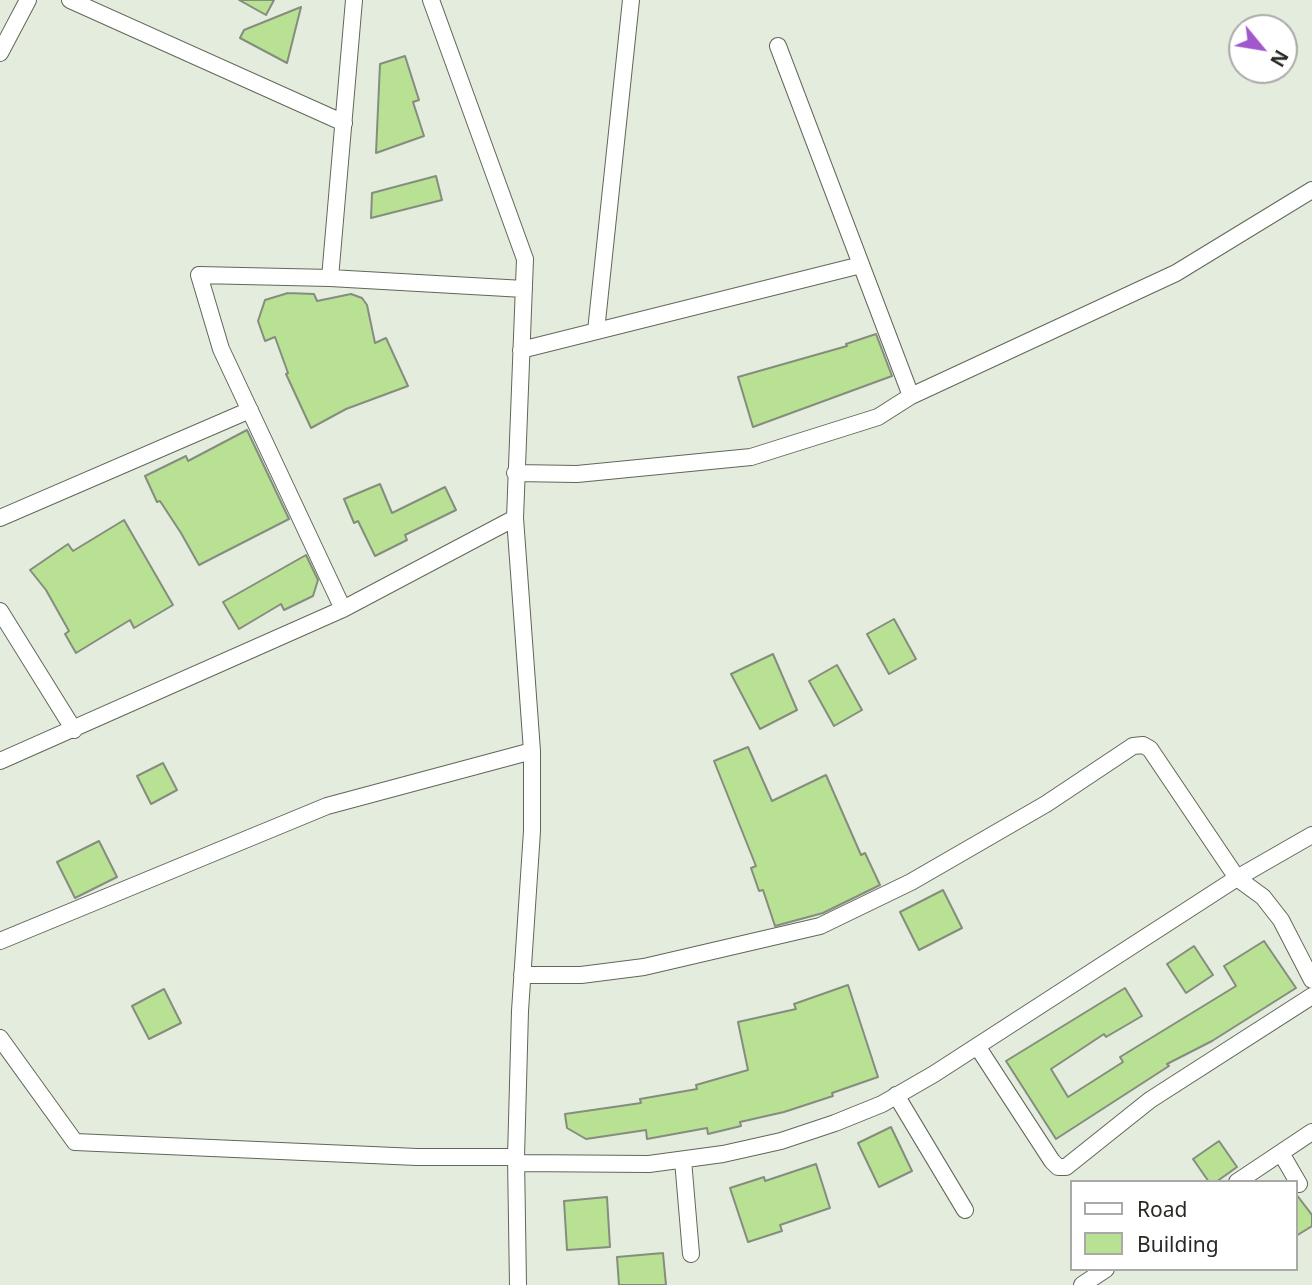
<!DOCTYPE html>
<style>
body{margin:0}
#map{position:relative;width:1312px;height:1285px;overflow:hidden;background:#e4eddd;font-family:"Noto Sans",sans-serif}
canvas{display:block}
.legend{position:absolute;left:1070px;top:1180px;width:228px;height:91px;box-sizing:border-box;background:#fff;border:2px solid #a9aaa8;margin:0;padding:9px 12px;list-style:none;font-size:21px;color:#282b25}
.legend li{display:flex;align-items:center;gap:14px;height:35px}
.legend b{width:35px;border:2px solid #a9aaa8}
.north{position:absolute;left:1228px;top:14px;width:70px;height:70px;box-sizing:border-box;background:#fff;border:2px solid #a9aaa8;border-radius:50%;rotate:120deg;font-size:19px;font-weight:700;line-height:28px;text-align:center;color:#282b25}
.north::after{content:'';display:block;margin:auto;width:24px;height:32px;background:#a058cc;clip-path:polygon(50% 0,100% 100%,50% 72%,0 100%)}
</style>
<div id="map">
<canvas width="1312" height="1285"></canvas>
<ul class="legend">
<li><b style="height:9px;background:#fff"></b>Road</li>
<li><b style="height:19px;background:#b8e193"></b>Building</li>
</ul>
<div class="north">N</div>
</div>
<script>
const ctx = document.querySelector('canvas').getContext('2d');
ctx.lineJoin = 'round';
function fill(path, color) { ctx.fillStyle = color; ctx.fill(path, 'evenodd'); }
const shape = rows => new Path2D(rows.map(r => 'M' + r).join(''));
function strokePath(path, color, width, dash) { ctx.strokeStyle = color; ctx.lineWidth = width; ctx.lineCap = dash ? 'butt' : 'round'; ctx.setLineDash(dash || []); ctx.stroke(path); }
const building = shape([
 [239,0,274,0,266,15,239,0],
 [301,7,287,63,240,38,244,30,301,7],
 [405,56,419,100,413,102,424,136,376,153,380,64,405,56],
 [436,176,442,200,371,218,372,193,436,176],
 [288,293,314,294,317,301,351,294,362,298,367,305,375,343,386,338,408,386,346,409,311,428,286,374,288,373,275,337,265,341,258,321,265,300,288,293],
 [876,334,892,376,753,427,738,377,847,346,846,344,876,334],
 [247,430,289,519,199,565,181,533,160,501,157,502,145,476,186,456,188,461,247,430],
 [380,484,392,513,445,487,456,510,405,535,407,540,375,556,358,521,354,523,344,499,380,484],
 [124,520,173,605,134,628,130,620,76,653,65,634,69,631,46,590,30,570,68,544,73,551,124,520],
 [306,555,318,580,313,596,284,610,281,604,239,629,223,602,306,555],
 [894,619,916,659,889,674,867,634,894,619],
 [773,654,797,710,760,729,731,674,773,654],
 [837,665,862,710,834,726,809,681,837,665],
 [748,747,772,801,826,775,861,855,865,853,880,885,823,913,775,926,763,890,759,891,751,868,756,866,714,761,748,747],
 [163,763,177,790,151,804,137,776,163,763],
 [99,841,117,877,75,898,57,862,99,841],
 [943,890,962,928,919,950,900,912,943,890],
 [1264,941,1296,988,1212,1041,1167,1064,1169,1066,1056,1139,1006,1061,1125,988,1142,1016,1106,1037,1104,1034,1051,1069,1068,1097,1123,1062,1120,1057,1236,986,1224,966,1264,941],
 [1194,946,1213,975,1186,993,1167,964,1194,946],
 [848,985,878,1077,832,1093,833,1096,784,1112,740,1122,741,1126,708,1134,707,1128,647,1139,646,1130,586,1139,567,1128,565,1114,641,1103,640,1099,697,1089,696,1085,748,1070,738,1022,796,1009,794,1004,848,985],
 [164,989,181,1023,149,1039,132,1006,164,989],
 [891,1127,912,1171,879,1187,858,1143,891,1127],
 [1219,1141,1237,1167,1216,1182,1209,1182,1193,1159,1219,1141],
 [816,1164,830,1208,780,1225,782,1231,748,1242,730,1188,764,1177,765,1181,816,1164],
 [1296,1194,1312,1215,1312,1226,1296,1236,1296,1194],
 [607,1197,610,1247,567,1250,564,1201,607,1197],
 [663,1253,666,1285,619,1285,617,1257,663,1253]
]);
fill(building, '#b8e193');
strokePath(building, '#858d7e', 2);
const minor = shape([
 [70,0,344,123],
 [431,0,525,259,515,518,532,751,532,831,520,1011,516,1157,518,1285],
 [778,46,911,396],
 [0,53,28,0],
 [330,278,354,0],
 [596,331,631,0],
 [521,350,861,265],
 [515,473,577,474,751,457,878,417,911,396,1176,273,1312,190],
 [0,518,250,410],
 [343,609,221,349,199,275,330,278,524,289],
 [0,611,74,730],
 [0,761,343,609,515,518],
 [1312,835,1237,878,1263,897,1281,920,1312,980],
 [0,941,327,806,532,751],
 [0,1038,75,1142,417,1157,516,1157],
 [977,1046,1052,1161,1058,1167,1066,1167,1150,1100,1312,996],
 [896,1095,965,1210],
 [1281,1153,1299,1184],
 [683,1160,691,1254],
 [517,1163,649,1164,723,1154,781,1141,835,1123,882,1104,934,1074,1237,878,1150,749,1143,745,1133,746,1046,804,911,882,820,926,644,967,581,975,522,975],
 [1237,1182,1312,1132],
 [1082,1285,1106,1269]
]);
strokePath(minor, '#5f6759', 18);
strokePath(minor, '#fff', 16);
</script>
